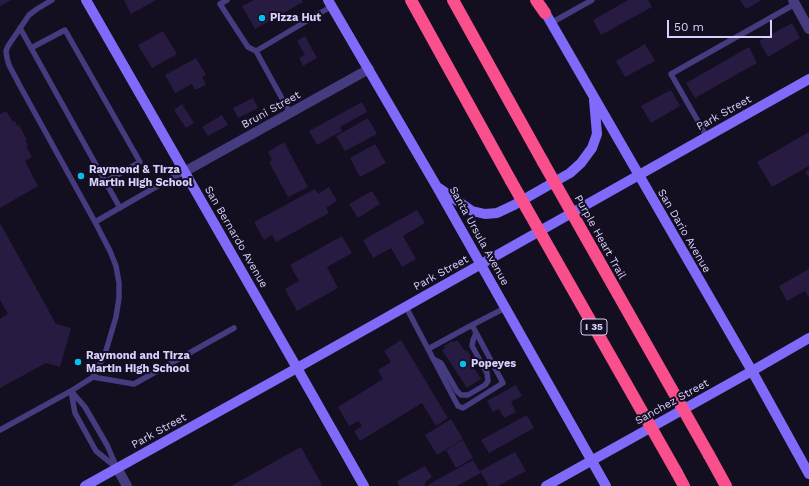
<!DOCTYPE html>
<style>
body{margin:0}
#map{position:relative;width:809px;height:486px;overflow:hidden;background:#140e21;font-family:"Work Sans",sans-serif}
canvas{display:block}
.scale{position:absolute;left:667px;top:20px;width:105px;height:18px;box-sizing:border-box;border:2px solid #dad0fd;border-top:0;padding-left:5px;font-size:12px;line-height:14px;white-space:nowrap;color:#dad0fd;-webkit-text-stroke:3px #140e21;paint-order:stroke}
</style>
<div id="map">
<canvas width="809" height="486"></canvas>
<div class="scale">50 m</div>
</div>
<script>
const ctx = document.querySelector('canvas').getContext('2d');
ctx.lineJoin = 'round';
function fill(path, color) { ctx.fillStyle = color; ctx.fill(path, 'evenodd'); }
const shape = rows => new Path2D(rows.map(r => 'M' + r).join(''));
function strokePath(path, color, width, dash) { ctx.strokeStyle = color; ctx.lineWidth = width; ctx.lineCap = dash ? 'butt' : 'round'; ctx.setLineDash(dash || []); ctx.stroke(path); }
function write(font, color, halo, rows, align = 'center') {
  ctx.font = font + ' "Work Sans",sans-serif'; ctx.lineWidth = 4; ctx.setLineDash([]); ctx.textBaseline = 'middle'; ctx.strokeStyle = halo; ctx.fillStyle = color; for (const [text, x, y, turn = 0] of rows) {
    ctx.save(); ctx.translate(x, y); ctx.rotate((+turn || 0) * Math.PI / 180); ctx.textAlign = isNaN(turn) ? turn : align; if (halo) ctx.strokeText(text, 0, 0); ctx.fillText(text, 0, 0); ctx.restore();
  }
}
fill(shape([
 [0,0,11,0,0,6],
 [124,0,156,0,131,14],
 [254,0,302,0,303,2,255,29,242,6],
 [628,0,648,0,652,7,601,35,593,20],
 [740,0,762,0,746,9],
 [792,23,800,38,768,57,759,41],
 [163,31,177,54,152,68,138,45],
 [305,36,317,58,303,66,299,58,305,55,297,41],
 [645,44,655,61,625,77,616,61],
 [749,47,757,63,695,98,686,83],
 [196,58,206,75,202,77,206,85,195,90,192,84,175,93,165,75],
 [671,90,680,106,651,123,641,106],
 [253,98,258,108,238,118,233,108],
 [362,102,367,112,340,127,342,131,317,145,309,131],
 [182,104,194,123,186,128,174,110],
 [6,111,13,122,15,121,17,126,19,125,27,140,25,140,28,145,26,146,32,157,25,161,38,186,0,208,0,114],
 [222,115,228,125,208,136,202,127],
 [368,118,377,134,345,151,336,136],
 [809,132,809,166,772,187,757,162],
 [284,142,308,187,288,197,269,162,272,160,268,152],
 [375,144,386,163,360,177,350,158],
 [809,169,809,178,805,172],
 [329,187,337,201,326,208,329,213,276,242,272,235,264,240,254,222,315,189,318,194],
 [372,191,380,204,358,218,349,204],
 [417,210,425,223,403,236,416,259,402,267,391,248,373,258,363,240],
 [0,223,56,324,71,328,60,367,46,363,0,388,0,319,8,314,0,300],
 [342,236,352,253,327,267,338,288,297,311,285,289,299,281,290,265],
 [809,269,809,298,805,291,787,301,779,286],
 [401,340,448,418,436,426,422,403,360,441,354,431,362,426,358,421,349,426,338,407,383,379,378,370,391,362,384,351],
 [457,340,465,351,467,350,475,363,472,365,481,379,467,388,442,350,445,348,444,346,452,341,454,342],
 [516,385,522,396,511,402,516,412,504,418,499,409,493,412,487,401],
 [527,415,534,428,489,453,481,440],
 [451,419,463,439,437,455,425,435],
 [463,440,473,458,456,468,446,450],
 [301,447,322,485,320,486,231,486],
 [515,452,526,471,498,486,489,486,480,471],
 [473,460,481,473,457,486,426,486],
 [425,466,432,477,425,482,426,484,423,486,399,486,397,481]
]), '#271b41');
strokePath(shape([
 [227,0,220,4,248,47,256,51,290,113],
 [551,23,592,0],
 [20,28,120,208],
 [31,48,65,30,140,162,105,182],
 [256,51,332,6],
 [707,137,671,74,795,4],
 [95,222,161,184,184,172],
 [406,307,458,406,463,408,503,383,472,325,428,349],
 [472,325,505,308],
 [433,359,441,363,457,391,461,395,468,395,485,385,488,381,487,373,472,346,473,340,476,333],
 [93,377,134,384,234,328],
 [71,391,85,407,107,445,117,468,96,451,75,413,71,391],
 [0,430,71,391,93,377,105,354,116,317,119,298,119,283,116,266,110,251,95,222,20,86,9,65,7,58,6,51,8,46,29,15,37,9,52,0]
]), '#453b7f', 5.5);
strokePath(shape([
 [793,0,809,29],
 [184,172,369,69],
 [117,468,127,486]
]), '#453b7f', 10);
strokePath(shape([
 [86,0,297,368,364,486],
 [328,0,437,187,606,486],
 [542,7,752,371,809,474],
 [439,188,472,211,485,214,497,213,514,205,570,173,581,163,592,148,597,134,594,100],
 [85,486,297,368,809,79],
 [546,486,752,371,809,338]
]), '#7f6afa', 10);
strokePath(shape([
 [411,0,511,181],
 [453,0,543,162],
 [536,0,545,13],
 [709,455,726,486],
 [677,473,684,486]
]), '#f94f8c', 12);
strokePath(shape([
 [543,162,709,455],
 [511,181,677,473]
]), '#f94f8c', 12);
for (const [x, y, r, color] of [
 [262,18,4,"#08bef1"],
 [81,176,4,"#08bef1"],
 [78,362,4,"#08bef1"],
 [463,364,4,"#08bef1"]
]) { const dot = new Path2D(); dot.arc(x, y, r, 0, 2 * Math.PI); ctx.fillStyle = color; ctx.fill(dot); strokePath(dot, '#140e21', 1.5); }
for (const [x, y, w] of [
 [594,327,26]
]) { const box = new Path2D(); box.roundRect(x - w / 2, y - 8, w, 16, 3); ctx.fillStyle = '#140e21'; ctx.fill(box); strokePath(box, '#dad0fd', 1); }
write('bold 10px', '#dad0fd', null, [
 ["I 35",594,327]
]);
write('bold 11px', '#dad0fd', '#140e21', [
 ["Pizza Hut",270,18],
 ["Raymond & Tirza",89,170],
 ["Martin High School",89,183],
 ["Raymond and Tirza",86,356],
 ["Martin High School",86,369],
 ["Popeyes",471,364]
], 'left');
write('11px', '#dad0fd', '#140e21', [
 ["Bruni Street",271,110,-29],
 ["Park Street",724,113,-29],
 ["San Dario Avenue",684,231,60],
 ["Santa Ursula Avenue",479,236,61],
 ["San Bernardo Avenue",236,237,60],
 ["Purple Heart Trail",600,237,61],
 ["Park Street",441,273,-29],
 ["Sanchez Street",672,402,-29],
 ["Park Street",159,431,-29]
]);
</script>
